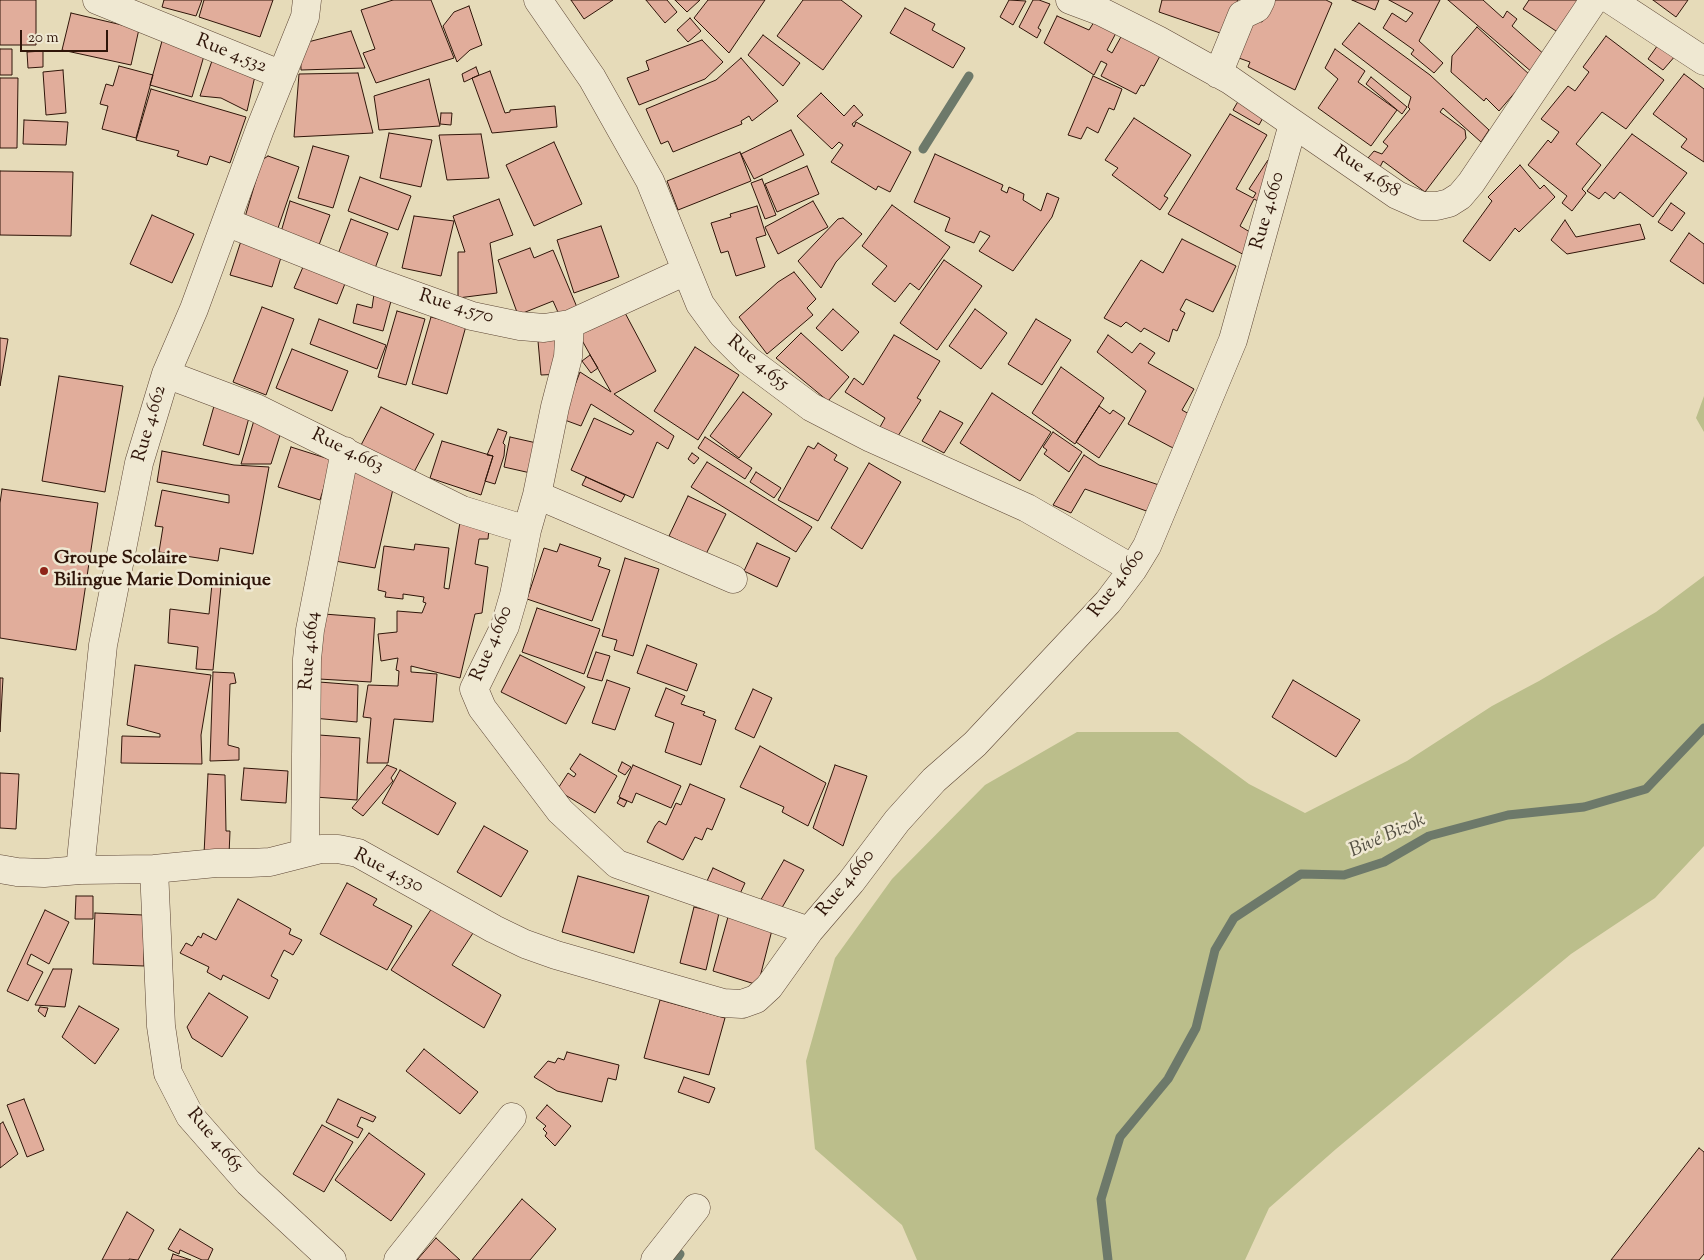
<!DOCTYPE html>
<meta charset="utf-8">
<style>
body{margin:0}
#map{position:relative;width:1704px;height:1260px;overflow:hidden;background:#e6dbb9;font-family:"Sorts Mill Goudy",serif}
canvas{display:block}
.scale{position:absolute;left:20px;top:30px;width:88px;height:22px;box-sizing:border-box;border:2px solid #2f1509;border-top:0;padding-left:6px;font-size:15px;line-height:18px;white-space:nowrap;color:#2f1509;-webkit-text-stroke:4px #efe8d2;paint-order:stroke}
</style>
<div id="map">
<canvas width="1704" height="1260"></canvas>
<div class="scale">20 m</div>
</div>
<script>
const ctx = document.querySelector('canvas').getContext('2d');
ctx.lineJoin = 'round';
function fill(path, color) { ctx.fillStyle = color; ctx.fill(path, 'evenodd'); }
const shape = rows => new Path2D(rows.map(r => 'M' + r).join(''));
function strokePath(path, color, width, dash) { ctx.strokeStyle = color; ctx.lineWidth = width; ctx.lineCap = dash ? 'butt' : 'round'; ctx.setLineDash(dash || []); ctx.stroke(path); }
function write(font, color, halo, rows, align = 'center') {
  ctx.font = font + ' "Sorts Mill Goudy",serif'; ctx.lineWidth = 5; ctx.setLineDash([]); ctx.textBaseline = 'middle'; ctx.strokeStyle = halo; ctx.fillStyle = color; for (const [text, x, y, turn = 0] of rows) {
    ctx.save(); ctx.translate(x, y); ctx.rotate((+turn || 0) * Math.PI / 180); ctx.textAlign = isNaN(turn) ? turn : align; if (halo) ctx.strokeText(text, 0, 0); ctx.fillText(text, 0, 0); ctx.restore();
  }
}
fill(shape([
 [1704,396,1704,432,1696,418],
 [1704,576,1704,846,1655,898,1571,954,1336,1149,1269,1208,1245,1260,917,1260,902,1225,815,1149,806,1061,835,958,892,879,985,785,1077,732,1178,732,1249,784,1305,813,1407,761,1492,706,1539,681,1656,612]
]), '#bbbe8b');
strokePath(shape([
 [923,149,969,76],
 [676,1260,680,1254],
 [1108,1260,1101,1199,1120,1137,1168,1079,1196,1028,1215,950,1234,918,1301,874,1344,875,1384,862,1429,836,1508,815,1584,807,1646,789,1704,728]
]), '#6d796a', 9);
const building = shape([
 [0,0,36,0,36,45,0,45,0,0],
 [164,0,202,0,196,16,162,7,164,0],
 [204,0,273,0,260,37,199,17,204,0],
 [393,0,431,0,454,58,376,83,363,53,375,49,361,10,393,0],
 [571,0,613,0,584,19,571,0],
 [646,0,667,0,677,12,665,23,646,0],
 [675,0,700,0,687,12,675,0],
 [708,0,765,0,729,53,694,18,708,0],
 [803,0,841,0,862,16,823,70,777,36,803,0],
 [1009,0,1026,1,1013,25,1000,17,1009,0],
 [1033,0,1039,0,1050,4,1038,28,1041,30,1037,38,1019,27,1033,0],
 [1162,0,1238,0,1226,35,1159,12,1162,0],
 [1270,0,1326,0,1332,3,1295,90,1248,67,1250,62,1236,57,1248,17,1262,22,1270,0],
 [1352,0,1379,0,1375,10,1352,0],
 [1389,0,1440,0,1419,41,1443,63,1434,73,1411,54,1414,50,1383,28,1392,13,1406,22,1413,13,1389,0],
 [1448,0,1483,0,1503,18,1507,11,1517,19,1512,26,1546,56,1533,73,1448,0],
 [1529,0,1586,0,1562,35,1523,9,1529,0],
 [1653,0,1688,0,1676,17,1653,0],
 [469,6,482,45,470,50,457,62,443,26,454,12,469,6],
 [905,8,935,24,932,30,965,48,953,68,890,33,905,8],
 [71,13,139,29,131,65,62,50,71,13],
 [1057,16,1089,30,1094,22,1116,33,1107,50,1112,53,1122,35,1160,56,1144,86,1141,85,1136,94,1101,76,1107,64,1101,61,1094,75,1044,43,1057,16],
 [690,18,701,31,688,42,677,30,690,18],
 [1359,23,1430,75,1489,130,1481,142,1443,108,1440,112,1465,130,1466,138,1425,192,1383,161,1380,167,1368,158,1374,151,1382,154,1388,146,1383,142,1410,109,1408,107,1411,97,1342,44,1359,23],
 [1477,27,1530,75,1499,111,1486,98,1484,101,1451,72,1452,56,1477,27],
 [165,30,208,42,192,97,150,85,165,30],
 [351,31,365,68,301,70,300,44,351,31],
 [763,35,800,63,783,86,748,55,763,35],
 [1606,36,1664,80,1626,129,1602,112,1576,144,1601,165,1582,189,1586,193,1572,211,1562,203,1567,196,1528,165,1548,140,1551,143,1559,132,1541,119,1568,86,1575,91,1589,72,1583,67,1606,36],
 [702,40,723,62,705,79,639,105,627,78,649,70,646,61,702,40],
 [1660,42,1676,55,1663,70,1648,59,1660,42],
 [0,49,12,49,12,75,0,75,0,49],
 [216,49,260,54,247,111,221,98,200,96,216,49],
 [1335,49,1365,71,1358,82,1397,110,1371,146,1318,108,1338,79,1325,68,1335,49],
 [43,51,43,67,28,68,27,52,43,51],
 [741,58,778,101,752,121,749,116,741,121,742,124,673,152,668,141,661,144,646,109,716,80,741,58],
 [119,66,153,75,136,138,102,129,108,106,100,104,106,84,113,86,119,66],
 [476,67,479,75,464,82,462,74,476,67],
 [63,70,66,113,46,115,43,72,63,70],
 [490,71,505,113,510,112,510,110,555,106,557,127,492,133,472,78,490,71],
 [358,73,373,133,294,137,299,74,358,73],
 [1684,74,1704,89,1704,162,1681,147,1687,139,1653,114,1684,74],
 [1093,76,1122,89,1114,110,1109,108,1098,133,1087,127,1081,139,1068,135,1093,76],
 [1371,77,1407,107,1402,114,1366,84,1371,77],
 [0,78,18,78,17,148,0,148,0,78],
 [429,79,440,126,379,130,374,96,429,79],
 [151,89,246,117,230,163,210,156,207,165,177,156,179,151,136,140,151,89],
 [821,93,844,116,854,105,863,115,852,124,854,127,856,122,911,152,890,192,878,186,876,190,831,162,843,145,839,142,832,149,797,116,821,93],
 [1240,98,1265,114,1259,125,1233,110,1240,98],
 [441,113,452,113,451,125,440,124,441,113],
 [1230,114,1267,135,1236,189,1253,198,1256,193,1249,189,1268,160,1275,163,1262,203,1254,199,1240,226,1253,234,1248,257,1168,214,1230,114],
 [1134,118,1191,155,1164,196,1168,198,1160,210,1112,175,1118,168,1105,160,1134,118],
 [24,120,68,122,66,145,23,144,24,120],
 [791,130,804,155,754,179,741,154,791,130],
 [389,133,432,140,421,187,380,178,389,133],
 [481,134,489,178,447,180,439,135,481,134],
 [1632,134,1687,173,1653,217,1620,192,1614,199,1605,192,1599,199,1587,191,1632,134],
 [554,142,582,204,534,226,506,165,554,142],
 [313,146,349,156,333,208,298,198,313,146],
 [740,152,751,181,678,210,667,181,740,152],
 [935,154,1003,185,1001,190,1007,193,1009,187,1024,194,1023,200,1041,211,1047,193,1059,198,1052,217,1013,271,979,251,990,236,980,231,974,243,945,231,950,218,914,202,935,154],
 [268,156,299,167,278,228,245,217,262,160,268,156],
 [1520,165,1540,189,1544,185,1555,197,1519,232,1515,228,1490,261,1463,241,1492,201,1488,197,1520,165],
 [807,166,819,194,777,212,765,184,807,166],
 [0,171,73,172,71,236,0,235,0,171],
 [360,177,411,196,398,230,348,211,360,177],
 [762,179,776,215,765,219,751,183,762,179],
 [499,199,513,235,490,243,497,293,458,298,458,252,465,252,453,216,499,199],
 [290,201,330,215,319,245,281,232,290,201],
 [813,201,828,227,778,254,765,227,813,201],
 [1671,203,1685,213,1672,231,1658,222,1671,203],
 [892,205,950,247,919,290,910,283,895,302,872,284,887,266,862,246,892,205],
 [757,206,766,235,756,238,765,267,736,276,728,251,721,253,711,223,731,217,730,214,757,206],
 [152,215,194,234,172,283,130,264,152,215],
 [414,216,454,221,441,276,402,268,414,216],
 [843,218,862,234,836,262,821,288,798,261,838,219,843,218],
 [351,219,388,233,374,271,337,257,351,219],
 [1565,220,1576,237,1640,224,1645,239,1567,254,1551,240,1565,220],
 [601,226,619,277,574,293,557,240,601,226],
 [1689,233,1704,244,1704,284,1670,261,1689,233],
 [1182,239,1236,266,1213,312,1186,299,1180,310,1185,313,1177,331,1173,329,1169,342,1144,328,1141,332,1126,322,1121,327,1104,318,1141,260,1163,273,1182,239],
 [241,241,282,254,272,287,230,275,241,241],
 [530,248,534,258,553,250,579,312,561,319,553,301,518,315,498,260,530,248],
 [306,260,348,276,337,304,294,288,306,260],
 [944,260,982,286,937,350,900,323,944,260],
 [794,272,816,299,807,308,813,315,767,354,739,317,778,282,794,272],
 [374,294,391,301,383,331,353,323,357,304,372,308,374,294],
 [262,307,294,319,266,395,233,382,262,307],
 [833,309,859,332,842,351,816,328,833,309],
 [975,309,1007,333,981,369,949,346,975,309],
 [397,311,425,319,406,385,378,377,397,311],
 [624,311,656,371,614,394,674,436,668,449,657,442,633,498,571,470,594,418,631,435,634,431,591,404,581,426,562,419,580,372,611,392,579,335,624,311],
 [431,317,466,326,447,394,412,384,431,317],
 [319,319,386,345,377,369,310,344,319,319],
 [1036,319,1071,340,1042,385,1008,364,1036,319],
 [801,333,849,377,828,401,776,358,801,333],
 [894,335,940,361,917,398,921,400,898,436,880,427,885,418,845,392,854,378,863,385,894,335],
 [1108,335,1132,353,1140,343,1155,353,1148,363,1194,389,1182,410,1189,414,1185,451,1171,447,1128,424,1146,391,1097,352,1108,335],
 [0,338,8,339,0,386,0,338],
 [561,340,563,374,541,375,538,341,561,340],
 [695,347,739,375,698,440,654,411,695,347],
 [292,349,348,371,332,411,276,388,292,349],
 [590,355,598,368,591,373,582,361,590,355],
 [1061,367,1104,398,1075,444,1032,413,1061,367],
 [59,376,123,386,105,492,42,481,59,376],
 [743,392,772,414,739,458,710,436,743,392],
 [992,393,1051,432,1020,481,960,443,992,393],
 [216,399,251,410,239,455,203,445,216,399],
 [1099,406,1110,414,1113,410,1125,418,1099,458,1076,442,1099,406],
 [381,407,434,434,413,474,360,447,381,407],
 [940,411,963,423,944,453,922,441,940,411],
 [255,417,281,432,271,464,241,464,255,417],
 [498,429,507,432,503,443,505,445,504,456,495,484,485,481,493,456,487,455,498,429],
 [1053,432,1082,452,1069,472,1044,454,1047,450,1043,447,1053,432],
 [510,437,541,444,535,474,504,467,510,437],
 [705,437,752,468,745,479,698,448,705,437],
 [442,441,493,456,481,495,430,478,442,441],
 [818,443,837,455,834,460,848,468,818,521,778,500,808,446,814,449,818,443],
 [291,447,332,460,320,500,278,487,291,447],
 [162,451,234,465,269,467,253,554,220,548,218,561,159,552,163,527,155,526,162,490,229,503,229,495,157,482,162,451],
 [692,453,699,458,694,464,688,459,692,453],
 [1084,455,1099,465,1162,486,1152,513,1085,489,1071,513,1053,505,1084,455],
 [707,462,812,527,796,552,691,487,707,462],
 [869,463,901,482,862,549,831,528,869,463],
 [353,469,393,489,375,568,335,561,353,469],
 [756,472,781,488,774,498,750,482,756,472],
 [586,477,625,495,621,502,582,485,586,477],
 [2,489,98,503,76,650,0,638,0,503,2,489],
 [688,496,726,514,706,554,669,536,688,496],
 [460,522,489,529,488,539,479,539,475,564,488,567,482,613,475,614,460,678,411,666,411,672,437,674,433,722,394,719,388,763,367,763,371,718,363,717,368,685,398,686,399,671,396,670,398,658,381,661,378,634,397,632,397,611,422,613,426,603,423,602,424,597,403,594,403,599,385,597,386,592,378,590,384,546,414,550,415,544,449,548,444,588,449,589,460,522],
 [757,543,790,558,777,587,744,571,757,543],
 [560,544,601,558,598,566,610,570,592,621,527,599,544,548,557,552,560,544],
 [625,558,659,569,633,656,614,650,617,640,602,636,625,558],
 [212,584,221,586,213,670,196,669,198,647,168,643,170,609,209,614,212,584],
 [537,608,600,629,584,674,522,652,537,608],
 [324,614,375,618,371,682,319,679,324,614],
 [647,645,697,664,687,691,637,673,647,645],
 [596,652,610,656,602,681,587,677,596,652],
 [520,655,585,687,566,724,501,692,520,655],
 [135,665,211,675,201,735,202,764,121,763,122,736,160,737,160,734,127,725,135,665],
 [213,672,234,673,236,683,230,684,228,745,239,748,239,760,210,761,213,672],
 [0,678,3,678,0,732,0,678],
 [607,680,630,688,615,730,592,723,607,680],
 [1293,680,1360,720,1336,757,1272,717,1293,680],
 [319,682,358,685,357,722,313,718,319,682],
 [666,688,685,696,681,704,705,712,703,715,716,720,701,765,665,752,674,723,655,716,666,688],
 [753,689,772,698,754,738,735,729,753,689],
 [319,735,360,738,357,800,315,797,319,735],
 [760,746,826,783,808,826,782,812,784,807,740,787,760,746],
 [580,754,617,776,595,813,557,790,568,773,574,777,576,774,570,769,580,754],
 [622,762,631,767,625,775,618,771,622,762],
 [387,765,397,769,391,778,393,781,363,816,352,808,387,765],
 [633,765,681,786,671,808,636,793,632,803,619,797,633,765],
 [835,765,867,776,843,846,813,828,835,765],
 [244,768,288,771,286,803,241,800,244,768],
 [400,770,456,803,438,835,382,803,400,770],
 [0,773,19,774,16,829,0,828,0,773],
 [208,774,225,775,226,831,230,831,229,855,204,854,208,774],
 [690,784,725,799,712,830,707,828,702,840,695,837,683,860,647,842,655,826,659,821,666,825,676,803,681,805,690,784],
 [620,798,627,801,624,807,617,803,620,798],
 [484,826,528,851,501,897,457,872,484,826],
 [784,860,804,870,780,911,759,903,784,860],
 [713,868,745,883,739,896,707,881,713,868],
 [578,876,649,896,634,953,562,932,578,876],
 [347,883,377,899,373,905,412,926,387,970,320,934,347,883],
 [76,896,93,896,93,919,75,919,76,896],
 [238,899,291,929,289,934,302,940,293,955,284,950,271,976,278,980,269,999,223,975,221,980,207,972,209,967,180,953,186,943,192,946,198,936,201,938,203,933,216,940,238,899],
 [694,907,719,913,706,970,680,963,694,907],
 [432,908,473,933,452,965,501,995,484,1028,391,970,432,908],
 [45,910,69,922,49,964,31,954,27,964,43,972,28,1001,7,991,45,910],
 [95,913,143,915,144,966,93,964,95,913],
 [728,917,772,930,758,985,713,971,728,917],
 [53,969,72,969,65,1007,35,1005,53,969],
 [209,993,248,1017,222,1057,192,1038,187,1027,209,993],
 [660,1000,725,1018,709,1075,644,1058,660,1000],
 [79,1006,119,1029,95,1064,62,1037,79,1006],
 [40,1007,48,1008,45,1017,38,1011,40,1007],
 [424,1049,478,1092,460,1114,406,1071,424,1049],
 [567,1052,619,1065,616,1080,608,1078,602,1102,557,1091,534,1077,548,1061,555,1063,558,1058,564,1060,567,1052],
 [684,1077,715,1088,709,1103,678,1092,684,1077],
 [24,1099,44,1150,27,1157,7,1105,24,1099],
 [338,1099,376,1117,373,1122,361,1117,357,1126,363,1129,358,1138,326,1122,338,1099],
 [547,1105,571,1126,555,1146,545,1136,547,1133,543,1129,546,1126,536,1118,547,1105],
 [3,1122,18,1154,0,1168,0,1124,3,1122],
 [322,1125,353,1142,324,1192,293,1174,322,1125],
 [369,1133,425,1174,391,1221,335,1180,369,1133],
 [1699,1148,1704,1152,1704,1254,1699,1260,1611,1260,1699,1148],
 [522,1199,556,1229,530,1260,472,1260,522,1199],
 [127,1212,154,1230,138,1260,129,1259,129,1260,102,1260,127,1212],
 [180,1229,213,1249,208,1260,202,1260,180,1250,179,1254,168,1249,180,1229],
 [436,1238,460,1260,417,1260,436,1238],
 [173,1254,191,1260,171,1260,173,1254]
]);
fill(building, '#e1ad9b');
strokePath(building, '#2f1509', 1);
const minor = shape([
 [97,0,282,75],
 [538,0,592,78,650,181,700,304,722,334,748,360,811,407,871,438,1027,508,1133,569],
 [1070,0,1102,12,1158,40,1230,80,1397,195,1422,206,1437,206,1449,203,1460,196,1471,183,1594,0],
 [1611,0,1704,61],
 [1218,74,1242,15,1257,8,1261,0],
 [226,222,374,281,472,316,520,326,544,328,570,324,686,271],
 [570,324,568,357,555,407,537,495,527,530,514,595,505,626,474,689,482,708,560,811,617,864,809,931,851,882,897,821,934,780,975,744,1108,602,1133,569,1147,546,1233,340,1293,124],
 [166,374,256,408,462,510,527,530],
 [537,495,733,579],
 [305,853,307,659,310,630,345,451],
 [0,869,17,872,44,873,80,870,154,869,216,863,250,863,270,862,321,849,338,849,358,853,494,929,525,944,556,955,723,1003,742,1004,756,999,769,987,809,931],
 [154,869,161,1026,168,1073,190,1116,248,1182,332,1260],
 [80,870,103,645,139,463,166,374,194,309,260,129,305,17,307,0],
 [398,1260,512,1117],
 [655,1260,696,1208]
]);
strokePath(minor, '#5d4635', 29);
strokePath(minor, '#efe8d2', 28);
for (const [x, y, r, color] of [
 [44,571,5,"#8f2418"]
]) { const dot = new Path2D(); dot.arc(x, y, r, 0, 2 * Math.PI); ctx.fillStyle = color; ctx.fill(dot); strokePath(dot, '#efe8d2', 2); }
write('19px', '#2f1509', '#efe8d2', [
 ["Rue 4.532",231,55,22],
 ["Rue 4.658",1366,173,34],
 ["Rue 4.660",1269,211,-74],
 ["Rue 4.570",456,308,17],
 ["Rue 4.655",757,364,40],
 ["Rue 4.662",151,424,-74],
 ["Rue 4.663",347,452,26],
 ["Rue 4.660",1118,584,-53],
 ["Rue 4.660",493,644,-67],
 ["Rue 4.664",311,651,-85],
 ["Rue 4.530",388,872,27],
 ["Rue 4.660",847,884,-51],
 ["Rue 4.665",214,1141,50]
]);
write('bold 19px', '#2f1509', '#efe8d2', [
 ["Groupe Scolaire",54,560],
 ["Bilingue Marie Dominique",54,582]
], 'left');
write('italic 20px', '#534f42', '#efe8d2', [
 ["Bivé Bizok",1388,837,-24]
]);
</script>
